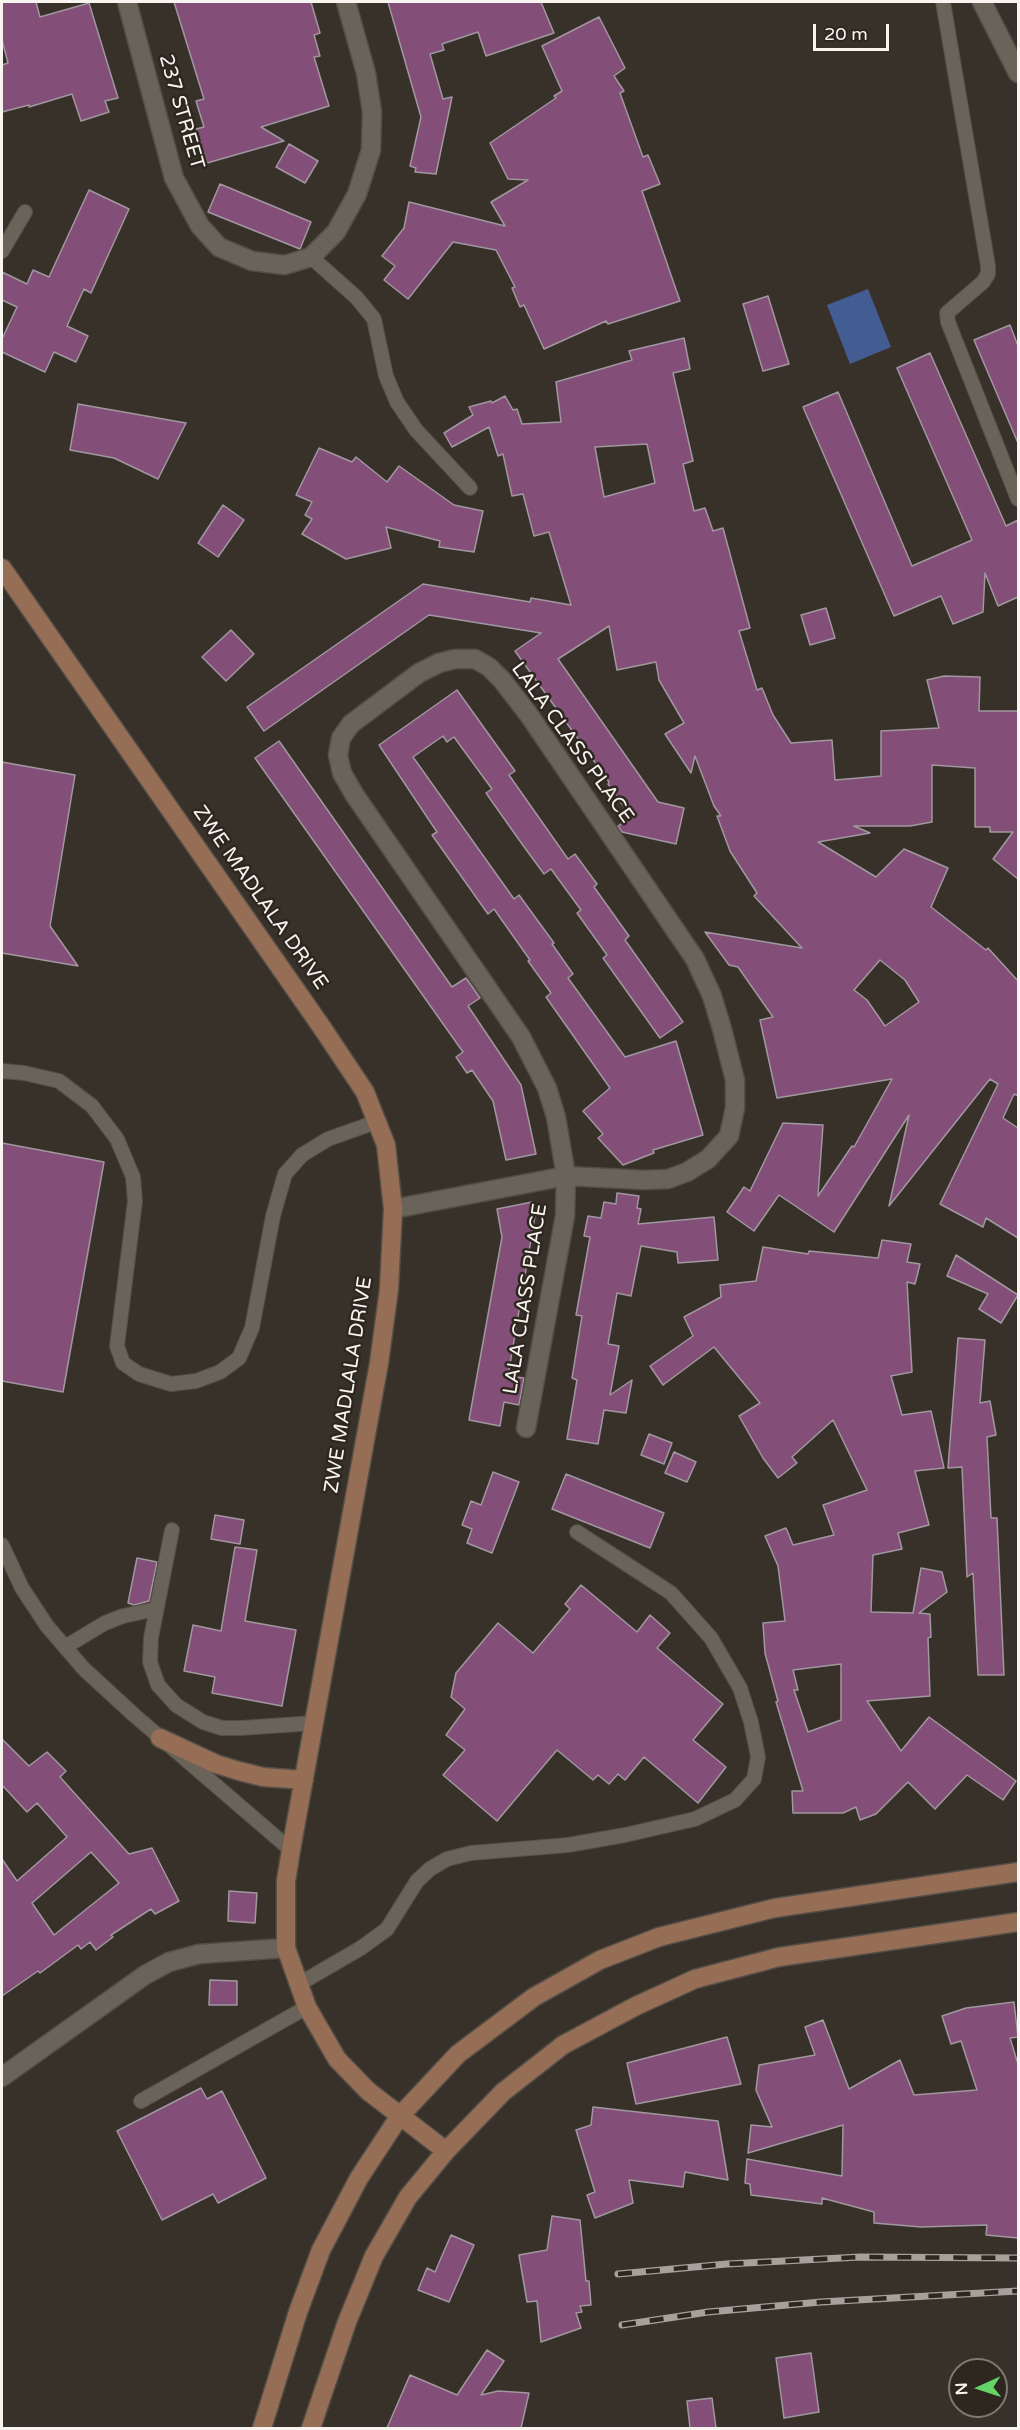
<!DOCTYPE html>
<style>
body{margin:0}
#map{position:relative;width:1020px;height:2430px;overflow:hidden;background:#38312a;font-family:"Varela Round",sans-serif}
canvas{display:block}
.frame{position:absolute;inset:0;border:3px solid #f8f4ef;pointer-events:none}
.north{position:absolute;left:948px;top:2358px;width:60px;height:60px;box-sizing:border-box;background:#2e2720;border:2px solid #7f7973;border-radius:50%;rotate:267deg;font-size:16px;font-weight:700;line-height:24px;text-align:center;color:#f8f4ef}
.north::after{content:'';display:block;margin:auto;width:21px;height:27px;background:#65d467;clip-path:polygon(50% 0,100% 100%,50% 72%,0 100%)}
.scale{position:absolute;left:813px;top:24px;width:76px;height:27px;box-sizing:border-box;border:3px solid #f8f4ef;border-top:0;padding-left:8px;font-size:18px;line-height:21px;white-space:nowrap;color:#f8f4ef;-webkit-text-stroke:4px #2e2720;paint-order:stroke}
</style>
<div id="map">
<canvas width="1020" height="2430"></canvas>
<div class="frame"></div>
<div class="north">N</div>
<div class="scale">20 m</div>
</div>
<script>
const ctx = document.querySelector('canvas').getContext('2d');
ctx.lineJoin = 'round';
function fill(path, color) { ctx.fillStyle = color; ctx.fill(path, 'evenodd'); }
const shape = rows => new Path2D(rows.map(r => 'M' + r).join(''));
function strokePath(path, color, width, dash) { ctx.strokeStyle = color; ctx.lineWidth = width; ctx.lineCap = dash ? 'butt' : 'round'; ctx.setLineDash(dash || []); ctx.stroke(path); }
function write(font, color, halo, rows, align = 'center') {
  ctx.font = font + ' "Varela Round",sans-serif'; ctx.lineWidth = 5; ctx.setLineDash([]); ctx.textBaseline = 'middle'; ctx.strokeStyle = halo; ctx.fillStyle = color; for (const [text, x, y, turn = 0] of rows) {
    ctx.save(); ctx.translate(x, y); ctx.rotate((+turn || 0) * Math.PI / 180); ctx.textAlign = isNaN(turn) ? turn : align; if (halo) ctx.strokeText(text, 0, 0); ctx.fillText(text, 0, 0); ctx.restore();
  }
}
fill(shape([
 [868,289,891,347,850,364,827,305]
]), '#435d92');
const building = shape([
 [2,2,36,2,40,17,89,3,118,98,105,101,109,112,81,121,72,94,29,107,29,105,2,112,2,65,8,63,2,40,2,2],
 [174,2,311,2,320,33,314,35,320,56,314,57,329,106,261,127,284,141,207,163,196,129,204,127,196,101,204,99,174,2],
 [388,2,541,2,554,33,486,56,478,32,442,44,444,50,430,54,443,99,452,97,436,174,415,172,416,168,410,166,421,117,388,2],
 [599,17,625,68,614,76,624,91,620,93,643,157,648,155,660,184,642,191,680,301,608,324,606,321,544,349,524,305,520,307,512,288,515,287,496,250,453,242,408,299,384,280,395,266,382,256,404,228,409,202,505,226,491,202,528,180,508,179,490,143,556,98,554,96,562,91,542,46,599,17],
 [289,144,318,161,305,183,276,167,289,144],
 [220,184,311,222,300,249,208,212,220,184],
 [89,190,129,209,91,293,84,289,67,326,88,336,76,362,54,352,45,372,2,352,2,339,17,307,2,300,2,272,27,284,33,270,49,277,89,190],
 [768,296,789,364,763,371,743,304,768,296],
 [1010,325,1018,346,1018,443,974,340,1010,325],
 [684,338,690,369,673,373,693,461,683,464,694,511,705,508,713,531,723,528,750,628,739,631,757,690,762,688,773,715,791,743,832,740,835,780,881,776,881,731,939,728,927,680,944,676,980,677,979,711,1018,711,1018,879,993,859,1013,832,990,832,990,827,975,827,975,768,932,765,932,822,910,826,854,826,870,833,818,842,876,877,904,849,948,868,931,907,986,950,988,948,1018,981,1018,1096,1014,1094,1003,1118,1018,1128,1018,1238,986,1218,983,1227,940,1204,998,1084,990,1079,889,1206,909,1115,834,1232,779,1195,754,1231,727,1212,744,1187,750,1191,783,1123,823,1125,818,1196,852,1146,854,1147,892,1079,777,1098,760,1020,773,1017,738,967,729,965,705,932,802,948,754,896,757,893,730,851,717,816,721,816,714,806,695,756,691,773,665,734,684,723,659,680,656,662,617,670,609,626,558,659,658,802,684,808,676,844,622,832,618,826,631,817,608,784,609,782,515,651,541,633,429,615,264,731,247,707,423,584,530,602,531,598,571,605,549,532,534,536,523,494,512,496,503,454,498,456,489,427,452,447,444,433,473,415,469,407,491,401,492,403,505,396,513,410,517,409,522,424,561,422,556,382,632,360,629,351,684,338],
 [647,444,655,483,604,497,595,447,647,444],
 [880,960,905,980,919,1002,885,1026,867,1000,854,990,880,960],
 [930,353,1006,526,1018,520,1018,597,998,606,985,573,983,612,953,624,941,596,894,616,803,407,838,392,912,566,972,540,897,368,930,353],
 [78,404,186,423,158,479,114,458,70,450,78,404],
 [319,448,352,462,356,457,387,482,399,466,454,505,483,511,474,552,439,547,440,541,386,527,391,548,346,559,302,534,312,519,305,515,312,502,296,495,319,448],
 [223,505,244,520,218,557,198,543,223,505],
 [826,608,835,638,810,645,801,615,826,608],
 [231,630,254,654,226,681,202,657,231,630],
 [457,690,515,771,509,775,568,859,575,854,597,884,594,887,629,936,625,940,683,1022,660,1038,603,958,607,955,577,913,581,910,551,869,544,874,522,844,486,793,492,789,454,737,447,742,443,736,413,757,514,899,519,895,554,943,552,944,573,974,568,978,625,1057,676,1041,703,1135,653,1150,654,1153,623,1165,598,1138,603,1134,583,1111,610,1088,546,997,551,993,528,961,530,960,494,909,488,914,432,835,437,832,379,745,457,690],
 [279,741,452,987,466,978,480,998,468,1006,521,1085,536,1154,506,1160,493,1101,472,1070,467,1073,456,1057,463,1052,255,758,279,741],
 [2,762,75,775,50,926,78,966,2,953,2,762],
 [2,1143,104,1162,63,1392,2,1381,2,1143],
 [617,1193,639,1196,637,1208,641,1209,638,1224,714,1217,718,1260,678,1263,677,1252,641,1246,631,1296,617,1293,608,1344,619,1346,610,1395,632,1380,626,1413,604,1410,598,1444,567,1439,577,1380,572,1378,582,1316,576,1315,590,1237,584,1236,588,1216,601,1218,604,1202,616,1204,617,1193],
 [532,1202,535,1216,508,1376,524,1378,519,1405,504,1402,500,1426,469,1420,502,1237,497,1209,532,1202],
 [882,1240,911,1244,907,1262,920,1264,915,1284,907,1282,912,1372,891,1376,902,1415,931,1411,944,1468,915,1471,929,1525,898,1533,902,1549,873,1555,871,1612,913,1613,921,1568,942,1572,947,1592,919,1613,930,1614,931,1637,928,1638,930,1696,867,1701,901,1751,929,1717,1016,1781,1003,1800,967,1775,935,1809,908,1782,876,1814,860,1820,856,1807,843,1813,793,1813,792,1791,803,1791,776,1702,778,1701,765,1653,763,1623,785,1621,778,1566,765,1536,786,1528,793,1545,834,1535,823,1505,867,1490,833,1420,792,1457,797,1463,778,1478,763,1458,739,1416,760,1403,714,1347,663,1385,650,1366,693,1336,684,1317,721,1297,720,1285,756,1281,763,1247,808,1254,809,1251,878,1258,882,1240],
 [841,1664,841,1720,808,1732,794,1690,798,1690,793,1670,841,1664],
 [956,1255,1018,1295,1001,1323,979,1309,988,1294,947,1276,956,1255],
 [958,1338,985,1340,980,1403,990,1401,996,1435,987,1437,991,1518,997,1518,1004,1675,978,1675,973,1573,967,1577,962,1467,948,1468,958,1338],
 [649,1434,672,1443,664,1464,641,1455,649,1434],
 [674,1452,696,1462,687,1482,665,1473,674,1452],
 [493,1472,519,1482,492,1553,467,1543,472,1529,462,1525,471,1501,481,1505,493,1472],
 [566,1474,664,1513,650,1548,552,1509,566,1474],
 [215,1515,244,1520,240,1544,211,1539,215,1515],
 [235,1547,257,1550,245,1621,296,1630,282,1706,212,1693,215,1677,184,1671,193,1625,221,1631,235,1547],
 [137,1558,157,1562,149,1601,134,1605,128,1603,137,1558],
 [581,1585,637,1632,650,1615,670,1633,657,1648,723,1704,693,1740,726,1767,698,1803,644,1757,625,1780,618,1774,609,1784,598,1775,593,1780,557,1750,497,1821,443,1775,465,1750,446,1735,465,1709,451,1697,456,1673,498,1623,533,1653,570,1609,565,1604,581,1585],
 [2,1739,29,1766,47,1752,66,1771,60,1777,129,1854,152,1848,179,1901,155,1914,151,1909,111,1935,113,1937,96,1950,90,1942,81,1949,78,1945,40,1973,38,1971,2,1996,2,1859,17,1881,67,1837,37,1803,27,1812,2,1785,2,1739],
 [91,1852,119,1883,54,1935,32,1903,91,1852],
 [229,1891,257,1893,255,1923,228,1921,229,1891],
 [210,1980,237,1981,237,2005,209,2005,210,1980],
 [1014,2002,1018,2037,1010,2038,1018,2064,1018,2238,986,2235,987,2225,921,2227,874,2223,874,2212,822,2198,822,2204,751,2195,750,2184,745,2183,747,2159,842,2176,843,2125,748,2153,751,2125,772,2127,756,2090,759,2065,815,2055,805,2027,823,2020,849,2089,900,2060,914,2095,977,2090,961,2041,951,2044,942,2016,966,2008,1014,2002],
 [727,2037,741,2084,636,2104,627,2063,727,2037],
 [201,2088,207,2099,222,2091,266,2178,218,2203,213,2194,162,2220,117,2131,201,2088],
 [593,2107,718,2121,728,2180,685,2172,683,2187,629,2180,633,2203,595,2218,587,2195,595,2192,576,2130,591,2125,593,2107],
 [552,2216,580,2220,586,2281,589,2281,591,2305,580,2306,582,2312,576,2313,581,2328,541,2342,537,2301,527,2302,519,2255,547,2250,552,2216],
 [451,2235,474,2245,449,2302,418,2290,427,2268,435,2272,451,2235],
 [487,2350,504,2361,481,2395,498,2391,529,2393,521,2428,387,2428,410,2375,457,2395,487,2350],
 [811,2353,819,2412,784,2418,776,2358,811,2353],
 [712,2398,716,2428,690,2428,687,2401,712,2398]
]);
fill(building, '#834f79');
strokePath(building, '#a1979f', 1.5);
const lane = shape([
 [943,2,988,266,988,274,983,282,947,313,948,322,1018,499],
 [2,251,25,212],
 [311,257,357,298,374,319,386,376,397,402,416,430,470,488],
 [2,1071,24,1073,59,1081,92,1106,117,1139,133,1177,135,1201,117,1346,123,1363,139,1374,171,1384,196,1381,220,1372,239,1358,252,1328,273,1216,285,1174,302,1155,328,1139,376,1122],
 [172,1530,151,1638,150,1662,158,1685,176,1705,203,1722,222,1728,241,1728,314,1723],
 [2,1545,22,1588,47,1626,84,1669,134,1715,291,1850],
 [65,1647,105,1623,123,1616,156,1609],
 [299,1984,361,1948,387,1929,417,1881,430,1869,447,1859,471,1853,568,1845,625,1835,695,1819,735,1800,754,1779,758,1757,751,1722,740,1688,711,1638,671,1593,577,1532],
 [141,2101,307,2007]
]);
const street = shape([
 [127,2,174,178,200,226,219,247,252,261,285,265,311,257,336,232,357,194,371,150,372,112,366,73,346,2],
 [982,2,1018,73],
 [393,1209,566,1176,645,1180,668,1179,687,1172,708,1159,729,1136,735,1108,735,1080,722,1029,712,996,695,959,529,715,502,680,489,667,475,659,455,659,439,663,419,673,351,724,341,738,338,755,342,773,354,794,521,1037,547,1088,556,1117,566,1176,565,1216,526,1428],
 [2,2077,145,1975,169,1962,199,1954,286,1948]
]);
const secondary = shape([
 [2,568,323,1029,365,1092,386,1145,393,1209,389,1289,379,1363,291,1850,286,1881,286,1948,307,2007,337,2059,368,2091,446,2151],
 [160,1738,216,1764,239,1771,263,1777,304,1780],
 [262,2428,298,2312,321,2250,359,2178,399,2117,458,2054,534,1997,600,1960,659,1937,775,1908,1018,1872],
 [311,2428,347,2322,374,2256,408,2197,446,2151,503,2092,563,2045,636,2006,695,1979,779,1957,1018,1922]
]);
strokePath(lane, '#534e47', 16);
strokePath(street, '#534e47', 21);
strokePath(secondary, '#534e47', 21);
strokePath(lane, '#6a635a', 14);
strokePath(street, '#6a635a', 18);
strokePath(secondary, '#966d55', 18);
const rail = shape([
 [618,2274,727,2264,860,2257,1018,2258],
 [622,2325,708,2312,821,2302,1018,2291]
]);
strokePath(rail, '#a6a19b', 7);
strokePath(rail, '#2e2720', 4.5, [14]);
write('20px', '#f8f4ef', '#2e2720', [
 ["237 STREET",181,112,74],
 ["LALA CLASS PLACE",572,743,54],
 ["ZWE MADLALA DRIVE",260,898,55],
 ["LALA CLASS PLACE",526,1299,-81],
 ["ZWE MADLALA DRIVE",349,1385,-81]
]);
</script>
